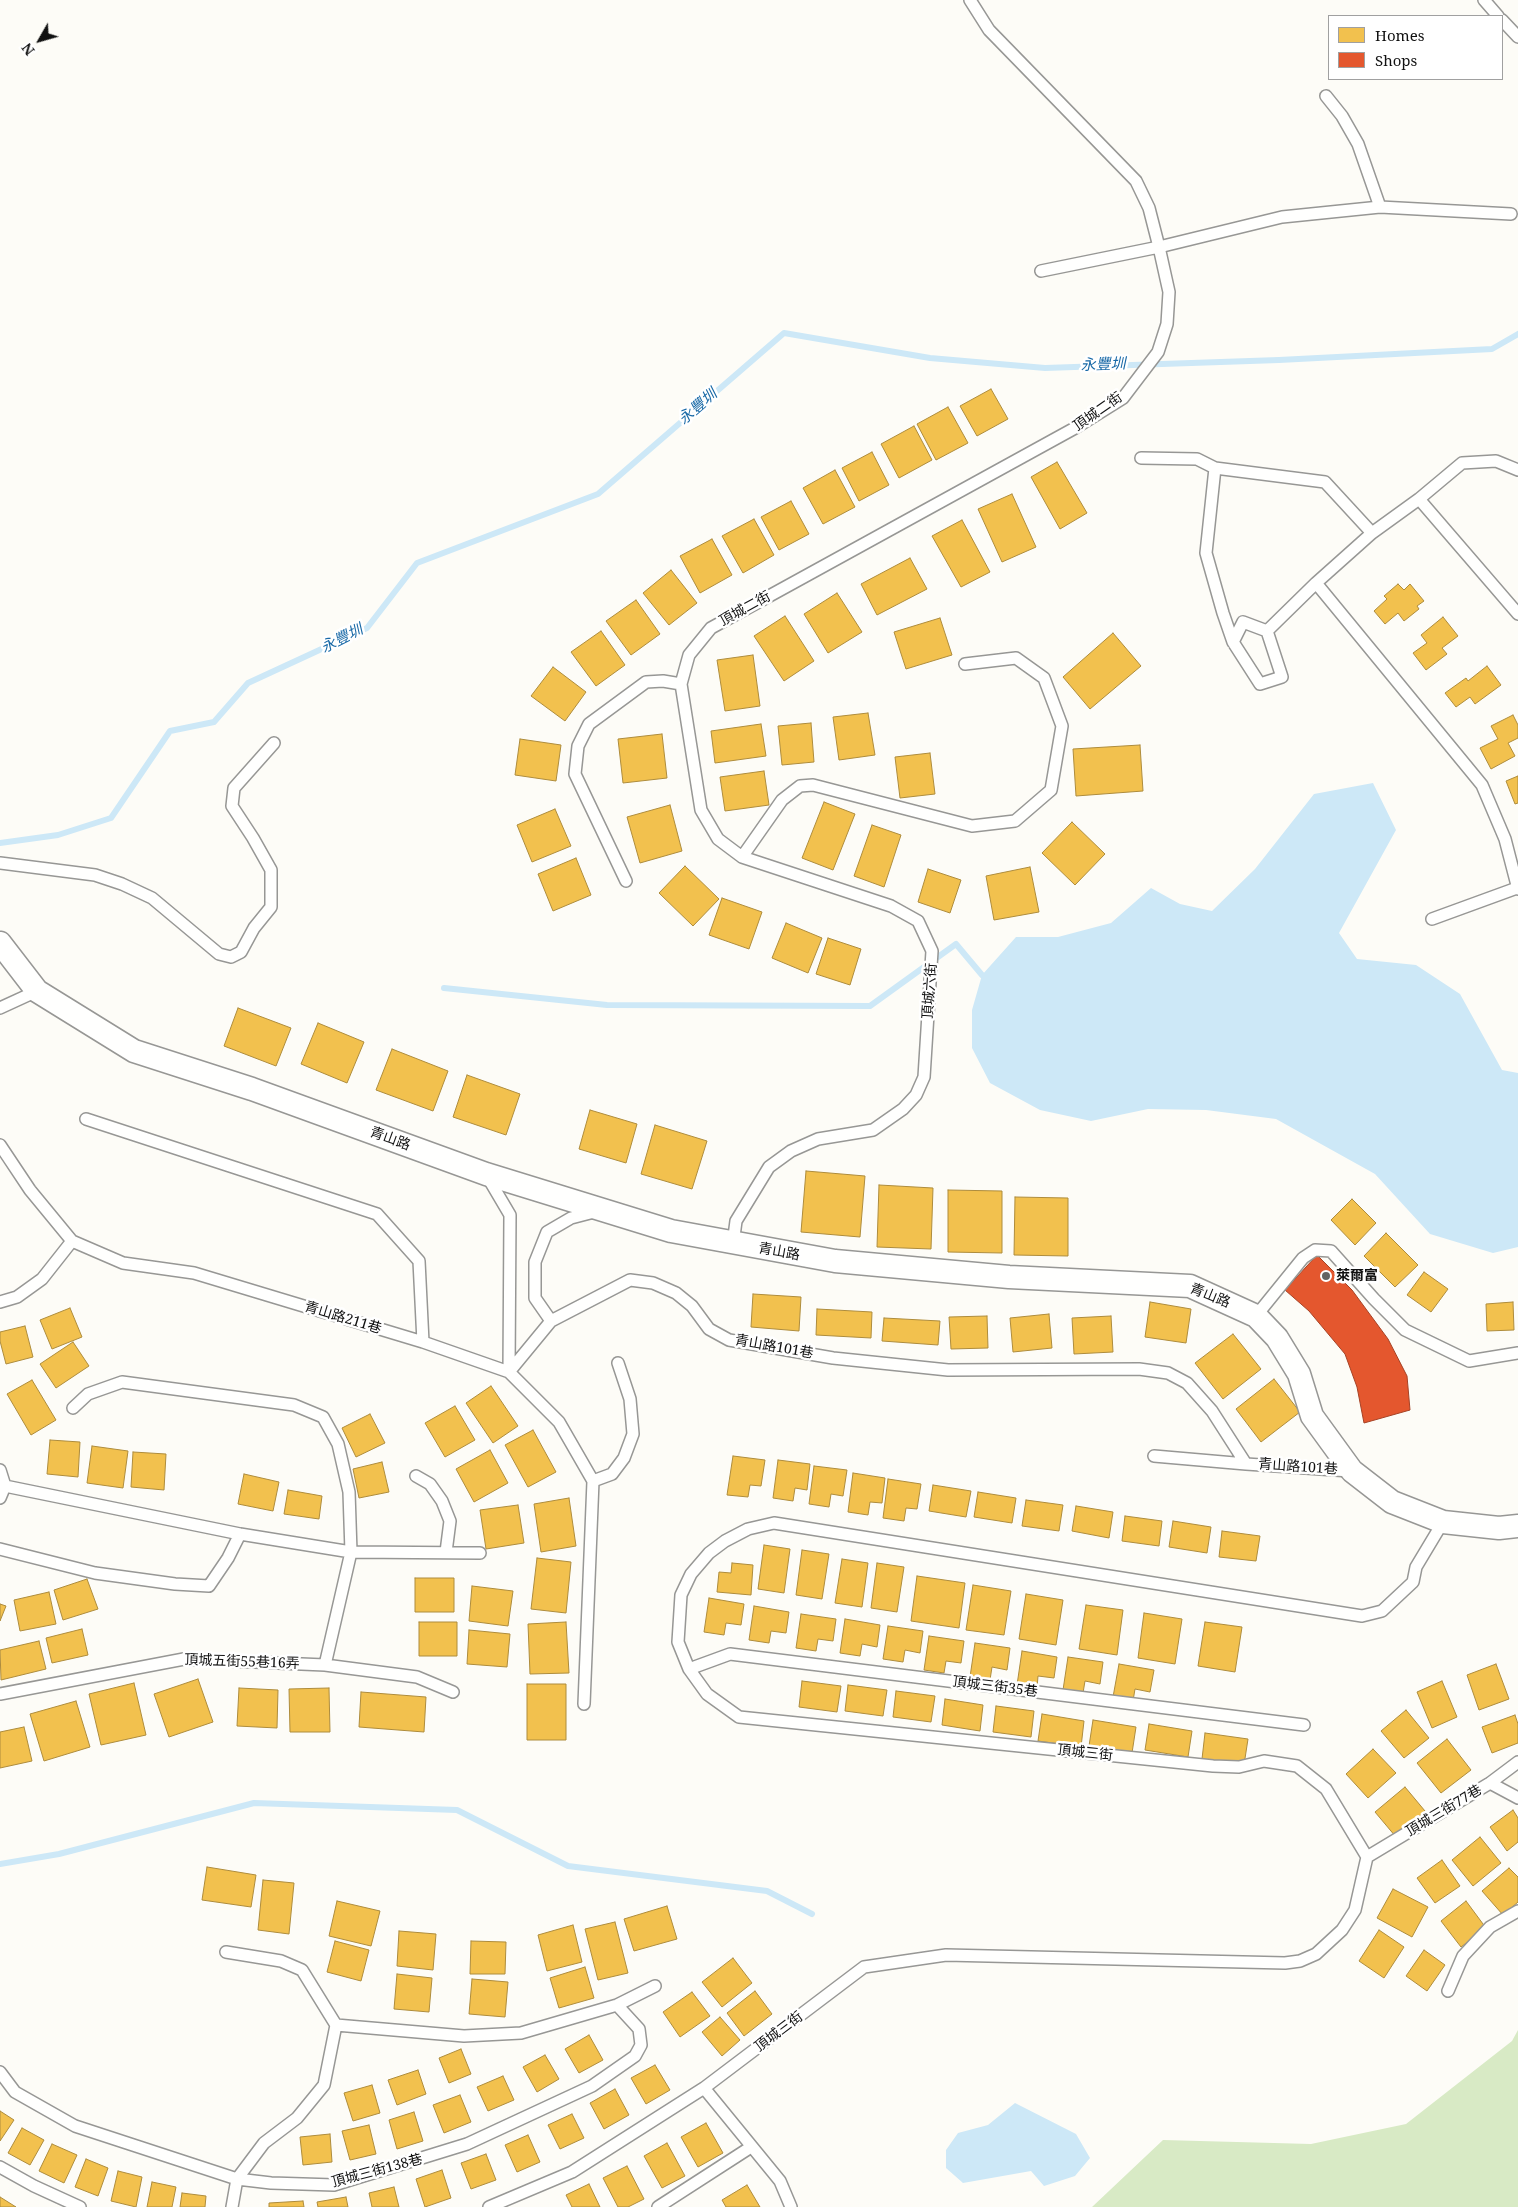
<!DOCTYPE html>
<meta charset="utf-8">
<style>
body{margin:0}
#map{position:relative;width:1518px;height:2207px;overflow:hidden;background:#fdfcf7;font-family:"Noto Serif",serif}
canvas{display:block}
.legend{position:absolute;left:1328px;top:15px;width:175px;height:65px;box-sizing:border-box;background:#fff;border:1px solid #a0a0a0;margin:0;padding:6px 9px;list-style:none;font-size:15px;color:#111}
.legend li{display:flex;align-items:center;gap:10px;height:25px}
.legend b{width:25px;border:1px solid #a0a0a0}
.north{position:absolute;left:15px;top:15px;width:50px;height:50px;-webkit-text-stroke:4px #fff;paint-order:stroke;rotate:232deg;font-size:14px;font-weight:700;line-height:20px;text-align:center;color:#111}
.north::after{content:'';display:block;margin:auto;width:18px;height:22px;background:#111;clip-path:polygon(50% 0,100% 100%,50% 72%,0 100%)}
</style>
<div id="map">
<canvas width="1518" height="2207"></canvas>
<ul class="legend">
<li><b style="height:14px;background:#f2c14e"></b>Homes</li>
<li><b style="height:14px;background:#e4572e"></b>Shops</li>
</ul>
<div class="north">N</div>
</div>
<script>
const ctx = document.querySelector('canvas').getContext('2d');
ctx.lineJoin = 'round';
function fill(path, color) { ctx.fillStyle = color; ctx.fill(path, 'evenodd'); }
const shape = rows => new Path2D(rows.map(r => 'M' + r).join(''));
function strokePath(path, color, width, dash) { ctx.strokeStyle = color; ctx.lineWidth = width; ctx.lineCap = dash ? 'butt' : 'round'; ctx.setLineDash(dash || []); ctx.stroke(path); }
function write(font, color, halo, rows, align = 'center') {
  ctx.font = font + ' "Noto Serif","Noto Sans TC",serif'; ctx.lineWidth = 5; ctx.setLineDash([]); ctx.textBaseline = 'middle'; ctx.strokeStyle = halo; ctx.fillStyle = color; for (const [text, x, y, turn = 0] of rows) {
    ctx.save(); ctx.translate(x, y); ctx.rotate((+turn || 0) * Math.PI / 180); ctx.textAlign = isNaN(turn) ? turn : align; if (halo) ctx.strokeText(text, 0, 0); ctx.fillText(text, 0, 0); ctx.restore();
  }
}
fill(shape([
 [1518,2030,1518,2207,1092,2207,1163,2140,1311,2144,1406,2124,1512,2041]
]), '#d8eac5');
fill(shape([
 [1373,783,1396,830,1339,933,1357,959,1416,965,1460,994,1502,1070,1518,1073,1518,1247,1493,1253,1430,1234,1375,1174,1276,1119,1206,1110,1148,1109,1091,1121,1040,1110,990,1083,972,1048,972,1010,982,975,1016,937,1058,937,1111,923,1151,888,1180,904,1212,911,1255,869,1314,794],
 [1015,2103,1076,2134,1090,2158,1075,2176,1044,2186,1031,2171,963,2183,946,2168,946,2150,958,2133,988,2125]
]), '#cde8f7');
const homes = shape([
 [991,389,1008,419,977,436,960,406,991,389],
 [948,407,968,443,936,460,917,424,948,407],
 [914,426,932,460,899,478,881,444,914,426],
 [872,452,889,485,859,501,842,468,872,452],
 [1057,462,1087,513,1060,529,1031,477,1057,462],
 [835,470,855,507,823,524,803,488,835,470],
 [1012,494,1036,547,1002,562,978,509,1012,494],
 [791,501,809,534,779,550,761,517,791,501],
 [754,519,774,555,743,573,722,536,754,519],
 [962,520,990,572,961,587,932,536,962,520],
 [712,539,732,575,700,593,680,556,712,539],
 [910,558,927,589,877,615,861,584,910,558],
 [671,570,697,603,669,625,643,593,671,570],
 [1398,584,1404,590,1410,584,1424,601,1417,606,1419,609,1404,621,1398,613,1385,624,1374,611,1387,599,1384,596,1398,584],
 [837,593,862,632,828,653,804,614,837,593],
 [636,600,660,634,631,655,606,621,636,600],
 [785,616,814,661,784,681,754,636,785,616],
 [1443,617,1458,636,1442,648,1447,654,1426,670,1413,653,1427,643,1421,635,1443,617],
 [940,618,952,655,906,669,894,632,940,618],
 [601,631,625,665,596,686,571,652,601,631],
 [1113,633,1141,666,1090,709,1063,677,1113,633],
 [753,655,760,706,725,711,717,660,753,655],
 [1487,666,1501,685,1475,704,1470,697,1456,707,1445,693,1466,678,1468,681,1487,666],
 [553,667,586,692,565,721,531,696,553,667],
 [868,713,875,755,839,760,833,717,868,713],
 [1513,715,1518,725,1518,738,1508,743,1515,756,1491,769,1480,748,1498,739,1491,726,1513,715],
 [811,723,814,762,782,765,778,726,811,723],
 [761,724,766,756,715,763,711,731,761,724],
 [662,734,667,778,623,783,618,739,662,734],
 [520,739,561,745,556,781,515,775,520,739],
 [1140,745,1143,791,1076,796,1073,749,1140,745],
 [930,753,935,794,900,798,895,757,930,753],
 [764,771,769,805,725,811,720,777,764,771],
 [1518,776,1518,803,1515,804,1506,781,1518,776],
 [824,802,855,814,833,870,802,858,824,802],
 [670,805,682,851,640,863,627,817,670,805],
 [555,809,571,846,532,862,517,825,555,809],
 [1072,822,1105,854,1075,885,1042,853,1072,822],
 [872,825,901,835,884,887,854,876,872,825],
 [576,858,591,895,553,911,538,874,576,858],
 [685,866,719,899,693,926,659,893,685,866],
 [1030,867,1039,912,994,920,986,876,1030,867],
 [928,869,961,880,950,913,918,902,928,869],
 [722,898,762,912,749,949,709,935,722,898],
 [786,923,822,938,808,973,772,958,786,923],
 [828,938,861,949,850,985,816,974,828,938],
 [238,1008,291,1028,276,1066,224,1046,238,1008],
 [318,1023,364,1042,347,1083,301,1064,318,1023],
 [392,1049,448,1071,433,1111,376,1090,392,1049],
 [467,1075,520,1094,506,1135,453,1117,467,1075],
 [590,1110,637,1124,626,1163,579,1149,590,1110],
 [655,1125,707,1141,692,1189,641,1174,655,1125],
 [806,1171,865,1176,860,1237,801,1232,806,1171],
 [879,1185,933,1188,931,1249,877,1247,879,1185],
 [948,1190,1002,1191,1002,1253,948,1252,948,1190],
 [1015,1197,1068,1198,1068,1256,1014,1255,1015,1197],
 [1352,1199,1376,1223,1355,1245,1331,1220,1352,1199],
 [1386,1233,1418,1265,1395,1287,1364,1256,1386,1233],
 [1424,1272,1448,1289,1431,1312,1407,1295,1424,1272],
 [753,1294,801,1297,799,1331,751,1327,753,1294],
 [1150,1302,1191,1309,1186,1343,1145,1337,1150,1302],
 [1513,1302,1514,1330,1487,1331,1486,1304,1513,1302],
 [70,1308,82,1337,52,1349,40,1320,70,1308],
 [817,1309,872,1312,871,1338,816,1335,817,1309],
 [1049,1314,1052,1348,1013,1352,1010,1318,1049,1314],
 [987,1316,988,1348,951,1349,949,1317,987,1316],
 [1111,1316,1113,1352,1074,1354,1072,1318,1111,1316],
 [884,1318,940,1321,938,1345,882,1341,884,1318],
 [25,1326,33,1357,6,1364,0,1341,0,1332,25,1326],
 [1233,1334,1261,1369,1223,1399,1195,1363,1233,1334],
 [73,1342,89,1366,56,1388,40,1364,73,1342],
 [1274,1379,1300,1412,1261,1442,1236,1409,1274,1379],
 [32,1380,56,1420,31,1435,7,1394,32,1380],
 [491,1386,518,1426,493,1443,466,1403,491,1386],
 [455,1406,475,1440,445,1457,425,1423,455,1406],
 [370,1414,385,1443,356,1457,342,1428,370,1414],
 [533,1430,556,1472,528,1487,505,1445,533,1430],
 [50,1440,80,1442,78,1477,47,1474,50,1440],
 [92,1446,128,1451,123,1488,87,1483,92,1446],
 [490,1450,508,1483,474,1502,456,1469,490,1450],
 [133,1452,166,1454,164,1490,131,1487,133,1452],
 [733,1456,765,1460,761,1486,750,1485,748,1497,727,1495,733,1456],
 [778,1460,810,1464,807,1490,795,1488,793,1501,773,1498,778,1460],
 [382,1462,389,1492,359,1498,353,1469,382,1462],
 [814,1466,847,1470,843,1496,831,1494,829,1507,809,1504,814,1466],
 [853,1473,885,1478,882,1503,870,1502,868,1515,848,1512,853,1473],
 [244,1474,279,1482,273,1511,238,1504,244,1474],
 [888,1479,921,1484,917,1509,906,1508,904,1521,883,1518,888,1479],
 [933,1485,971,1491,966,1517,929,1511,933,1485],
 [288,1490,322,1496,319,1519,284,1514,288,1490],
 [978,1492,1016,1498,1012,1523,974,1517,978,1492],
 [569,1498,576,1546,541,1552,534,1504,569,1498],
 [1026,1500,1063,1505,1059,1531,1022,1526,1026,1500],
 [518,1505,524,1543,486,1549,480,1510,518,1505],
 [1076,1506,1113,1512,1109,1538,1072,1531,1076,1506],
 [1125,1516,1162,1521,1159,1546,1122,1541,1125,1516],
 [1173,1521,1211,1527,1207,1553,1169,1547,1173,1521],
 [1222,1531,1260,1536,1256,1561,1219,1557,1222,1531],
 [764,1545,790,1549,784,1593,758,1589,764,1545],
 [802,1550,829,1554,822,1599,796,1595,802,1550],
 [537,1558,571,1562,566,1613,531,1609,537,1558],
 [842,1559,868,1563,862,1607,835,1603,842,1559],
 [732,1563,753,1565,751,1595,717,1592,719,1572,731,1573,732,1563],
 [877,1563,904,1567,897,1612,871,1608,877,1563],
 [917,1576,965,1583,959,1628,911,1621,917,1576],
 [415,1578,454,1578,454,1612,415,1612,415,1578],
 [87,1579,98,1609,63,1620,54,1590,87,1579],
 [973,1585,1011,1591,1004,1635,966,1630,973,1585],
 [472,1586,513,1591,508,1626,469,1621,472,1586],
 [49,1592,56,1624,20,1631,14,1600,49,1592],
 [1026,1594,1063,1600,1056,1645,1019,1639,1026,1594],
 [709,1598,744,1604,741,1625,726,1623,724,1635,704,1632,709,1598],
 [0,1604,6,1606,0,1621,0,1604],
 [1086,1605,1123,1610,1117,1655,1079,1649,1086,1605],
 [754,1606,789,1612,786,1633,771,1631,769,1643,749,1640,754,1606],
 [1144,1613,1182,1619,1175,1664,1138,1658,1144,1613],
 [801,1614,836,1619,833,1641,818,1639,816,1651,796,1648,801,1614],
 [845,1619,880,1625,877,1647,862,1644,860,1656,840,1653,845,1619],
 [419,1622,457,1622,457,1656,419,1656,419,1622],
 [566,1622,569,1673,530,1674,528,1624,566,1622],
 [1205,1622,1242,1627,1235,1672,1198,1666,1205,1622],
 [888,1626,923,1631,920,1653,905,1650,903,1662,883,1659,888,1626],
 [82,1629,88,1655,52,1663,46,1638,82,1629],
 [469,1630,510,1634,507,1667,467,1664,469,1630],
 [929,1636,964,1641,961,1663,946,1661,944,1673,924,1670,929,1636],
 [39,1641,46,1669,1,1680,0,1650,39,1641],
 [975,1643,1010,1648,1007,1670,992,1667,990,1680,970,1677,975,1643],
 [1022,1651,1057,1657,1054,1678,1038,1676,1037,1688,1017,1685,1022,1651],
 [1068,1657,1103,1662,1100,1684,1085,1681,1083,1693,1063,1690,1068,1657],
 [1119,1664,1154,1670,1150,1692,1135,1689,1133,1701,1113,1697,1119,1664],
 [1496,1664,1509,1699,1479,1710,1467,1675,1496,1664],
 [198,1679,213,1722,169,1737,154,1694,198,1679],
 [802,1681,841,1686,837,1712,799,1707,802,1681],
 [1442,1681,1457,1717,1432,1728,1417,1692,1442,1681],
 [134,1683,146,1735,101,1745,89,1694,134,1683],
 [527,1684,566,1684,566,1740,527,1740,527,1684],
 [848,1685,887,1690,883,1716,845,1711,848,1685],
 [239,1688,278,1690,277,1728,237,1726,239,1688],
 [329,1688,330,1732,290,1732,289,1689,329,1688],
 [896,1691,935,1696,931,1722,893,1717,896,1691],
 [361,1692,426,1697,424,1732,359,1727,361,1692],
 [945,1699,983,1705,980,1731,942,1725,945,1699],
 [76,1701,90,1747,44,1761,30,1714,76,1701],
 [996,1706,1034,1711,1031,1737,993,1732,996,1706],
 [1406,1710,1429,1738,1404,1758,1381,1731,1406,1710],
 [1042,1714,1084,1721,1081,1747,1038,1741,1042,1714],
 [1515,1715,1518,1724,1518,1743,1492,1753,1482,1727,1515,1715],
 [1093,1720,1136,1727,1132,1753,1089,1746,1093,1720],
 [1149,1724,1192,1731,1188,1757,1145,1750,1149,1724],
 [24,1727,32,1761,0,1768,0,1732,24,1727],
 [1205,1733,1248,1739,1244,1765,1202,1759,1205,1733],
 [1447,1739,1471,1770,1441,1793,1417,1763,1447,1739],
 [1373,1749,1396,1773,1368,1798,1346,1774,1373,1749],
 [1405,1787,1425,1811,1396,1837,1375,1812,1405,1787],
 [1513,1810,1518,1818,1518,1842,1507,1851,1490,1827,1513,1810],
 [1480,1837,1501,1863,1473,1886,1452,1860,1480,1837],
 [1442,1860,1460,1886,1435,1903,1417,1878,1442,1860],
 [207,1867,256,1875,251,1907,202,1900,207,1867],
 [1509,1868,1518,1877,1518,1902,1503,1915,1482,1891,1509,1868],
 [263,1880,294,1883,289,1934,258,1930,263,1880],
 [1393,1889,1428,1907,1412,1937,1377,1918,1393,1889],
 [337,1901,380,1911,371,1946,329,1936,337,1901],
 [1466,1901,1486,1928,1461,1947,1441,1921,1466,1901],
 [667,1906,677,1939,634,1951,624,1919,667,1906],
 [615,1922,628,1973,598,1980,585,1929,615,1922],
 [573,1925,582,1962,547,1971,538,1935,573,1925],
 [1379,1930,1404,1947,1384,1978,1359,1961,1379,1930],
 [399,1931,436,1934,433,1970,397,1966,399,1931],
 [335,1941,369,1950,361,1981,327,1972,335,1941],
 [471,1941,506,1942,505,1974,470,1974,471,1941],
 [1424,1950,1445,1965,1427,1991,1406,1976,1424,1950],
 [733,1958,752,1983,722,2007,702,1982,733,1958],
 [585,1967,594,1998,559,2008,550,1978,585,1967],
 [397,1974,432,1978,429,2012,394,2009,397,1974],
 [472,1979,508,1982,505,2017,469,2014,472,1979],
 [755,1991,772,2014,744,2036,727,2013,755,1991],
 [692,1992,710,2016,680,2037,663,2012,692,1992],
 [720,2017,740,2040,722,2056,702,2032,720,2017],
 [589,2035,603,2060,579,2073,565,2049,589,2035],
 [461,2049,471,2074,449,2083,439,2058,461,2049],
 [545,2055,559,2079,537,2092,523,2067,545,2055],
 [655,2065,670,2090,646,2104,631,2078,655,2065],
 [418,2070,426,2094,397,2105,388,2080,418,2070],
 [503,2076,514,2100,488,2111,477,2087,503,2076],
 [372,2085,380,2113,353,2121,344,2093,372,2085],
 [615,2089,629,2115,604,2129,590,2103,615,2089],
 [460,2095,471,2122,444,2133,433,2105,460,2095],
 [0,2111,14,2120,0,2141,0,2111],
 [414,2112,423,2141,397,2149,389,2120,414,2112],
 [572,2114,584,2138,560,2149,548,2125,572,2114],
 [706,2123,723,2153,698,2167,681,2137,706,2123],
 [369,2125,376,2154,350,2160,342,2131,369,2125],
 [22,2128,44,2140,30,2165,8,2153,22,2128],
 [330,2134,332,2162,303,2165,300,2137,330,2134],
 [528,2135,540,2162,517,2172,505,2145,528,2135],
 [667,2143,685,2176,662,2188,644,2156,667,2143],
 [52,2144,77,2155,64,2183,39,2171,52,2144],
 [486,2154,496,2180,471,2189,461,2163,486,2154],
 [86,2159,108,2168,98,2196,75,2187,86,2159],
 [627,2166,644,2199,628,2207,618,2207,603,2178,627,2166],
 [442,2170,451,2198,425,2207,416,2179,442,2170],
 [118,2171,142,2177,136,2207,111,2201,118,2171],
 [152,2182,176,2187,172,2207,147,2207,152,2182],
 [589,2184,600,2207,572,2207,566,2195,589,2184],
 [747,2185,760,2207,726,2207,722,2200,747,2185],
 [394,2187,399,2207,372,2207,369,2193,394,2187],
 [182,2193,206,2196,205,2207,180,2207,182,2193],
 [0,2197,16,2207,0,2207,0,2197],
 [346,2197,348,2207,318,2207,317,2202,346,2197],
 [303,2201,304,2207,269,2207,269,2203,303,2201]
]);
fill(homes, '#f2c14e');
strokePath(homes, '#ae8c3c', 1);
const shops = shape([
 [1317,1255,1352,1290,1388,1339,1407,1376,1410,1410,1364,1423,1357,1387,1345,1354,1309,1311,1285,1290,1317,1255]
]);
fill(shops, '#e4572e');
strokePath(shops, '#a54225', 1);
strokePath(shape([
 [0,843,58,835,111,818,170,731,214,722,248,683,367,628,417,563,598,494,784,333,930,358,1045,368,1279,360,1492,349,1518,334],
 [444,988,607,1005,870,1006,956,944,982,975],
 [0,1864,59,1854,254,1803,457,1810,568,1866,767,1891,812,1914]
]), '#cde8f7', 6);
const lane = shape([
 [1484,0,1498,16],
 [1502,20,1518,37],
 [1326,96,1342,116,1358,144,1380,207],
 [1041,271,1159,247,1282,217,1380,207,1511,214],
 [1141,458,1197,459,1215,468,1325,482,1372,533],
 [1215,468,1206,553,1223,613,1233,642,1260,684,1282,677,1267,631,1243,622,1233,642],
 [1518,470,1496,461,1462,463,1419,499,1372,533,1316,583,1482,785,1505,839,1518,889],
 [1419,499,1518,614],
 [1267,631,1316,583],
 [742,857,782,800,800,786,813,785,972,826,1015,821,1051,790,1062,726,1044,678,1016,658,965,664],
 [0,863,95,875,122,884,152,898,219,954,231,957,241,952,254,928,271,907,271,870,253,838,232,806,234,788,274,743],
 [626,881,575,774,578,746,589,724,646,682,663,681,681,684],
 [1432,919,1517,888],
 [0,1008,37,991],
 [86,1119,377,1214,419,1261,423,1342],
 [0,1145,30,1190,72,1241],
 [733,1244,736,1221,769,1167,791,1151,818,1139,873,1130,903,1109,916,1095,924,1077,932,951,918,921,891,906,742,857,718,839,701,810,681,684,689,655,711,628,1075,428,1123,398,1158,352,1167,324,1169,292,1159,247,1149,208,1136,181,989,30,970,0],
 [0,1302,17,1297,42,1279,72,1241,123,1263,194,1273,423,1342,509,1372,510,1215,487,1176],
 [1256,1316,1303,1258,1315,1250,1331,1251,1374,1299,1405,1330,1469,1361,1518,1353],
 [551,1321,535,1298,535,1262,547,1232,571,1218,594,1212],
 [73,1408,88,1394,122,1382,294,1405,323,1417,338,1444,349,1492,351,1552,325,1665],
 [1154,1456,1246,1464],
 [0,1470,5,1486,0,1498],
 [416,1476,430,1484,442,1501,450,1521,446,1552],
 [593,1481,612,1474,624,1458,633,1434,630,1399,618,1363],
 [5,1486,240,1534,351,1552,480,1553],
 [0,1549,95,1573,175,1584,209,1586,228,1558,240,1534],
 [689,1669,730,1654,1304,1725],
 [0,1694,184,1659,325,1665,417,1677,453,1692],
 [584,1704,593,1481,559,1422,509,1372,551,1321,630,1280,653,1283,676,1293,692,1306,709,1329,729,1340,833,1358,948,1370,1139,1369,1168,1373,1187,1383,1212,1411,1246,1464,1350,1471],
 [1490,1783,1518,1798],
 [1367,1857,1490,1783,1518,1762],
 [226,1952,281,1961,302,1970,336,2025,324,2085,297,2118,264,2143,237,2179,232,2207],
 [1448,1991,1463,1956,1490,1927,1518,1911],
 [336,2025,464,2036,521,2033,617,2005,655,1986],
 [0,2072,15,2092,75,2126,237,2179,271,2183,334,2185,467,2144,592,2086,635,2056,641,2045,639,2029,617,2005],
 [704,2088,780,2181,791,2207],
 [0,2167,34,2186,80,2207],
 [489,2207,572,2172,704,2088,864,1967,946,1955,1285,1963,1300,1961,1316,1954,1342,1930,1355,1910,1367,1857,1326,1789,1297,1766,1264,1761,1239,1767,1213,1766,739,1717,707,1694,689,1669,678,1642,681,1595,691,1574,709,1553,725,1541,748,1529,774,1523,1362,1616,1382,1611,1413,1582,1416,1567,1443,1522],
 [658,2207,751,2147]
]);
const street = shape([
 [0,943,37,991,134,1051,252,1089,486,1174,671,1231,835,1261,1009,1277,1190,1286,1256,1316,1277,1338,1299,1374,1312,1416,1352,1471,1392,1502,1443,1522,1499,1528,1518,1526]
]);
strokePath(lane, '#979795', 14);
strokePath(street, '#979795', 25);
strokePath(lane, '#fffffe', 11);
strokePath(street, '#fffffe', 22);
for (const [x, y, r, color] of [
 [1326,1276,5,"#646362"]
]) { const dot = new Path2D(); dot.arc(x, y, r, 0, 2 * Math.PI); ctx.fillStyle = color; ctx.fill(dot); strokePath(dot, '#fff', 2); }
write('14px', '#111', '#fff', [
 ["頂城二街",1098,412,-35],
 ["頂城二街",745,609,-29],
 ["頂城六街",930,991,-86],
 ["青山路",390,1139,20],
 ["青山路",779,1252,10],
 ["青山路",1210,1296,22],
 ["青山路211巷",343,1318,17],
 ["青山路101巷",774,1347,10],
 ["青山路101巷",1298,1467,4],
 ["頂城五街55巷16弄",242,1662,2],
 ["頂城三街35巷",995,1687,7],
 ["頂城三街",1085,1753,6],
 ["頂城三街77巷",1444,1811,-31],
 ["頂城三街",779,2032,-37],
 ["頂城三街138巷",377,2171,-15]
]);
write('bold 14px', '#111', '#fff', [
 ["萊爾富",1336,1276]
], 'left');
write('italic 15px', '#1768a6', '#fff', [
 ["永豐圳",1103,365,-2],
 ["永豐圳",698,407,-41],
 ["永豐圳",342,639,-27]
]);
</script>
